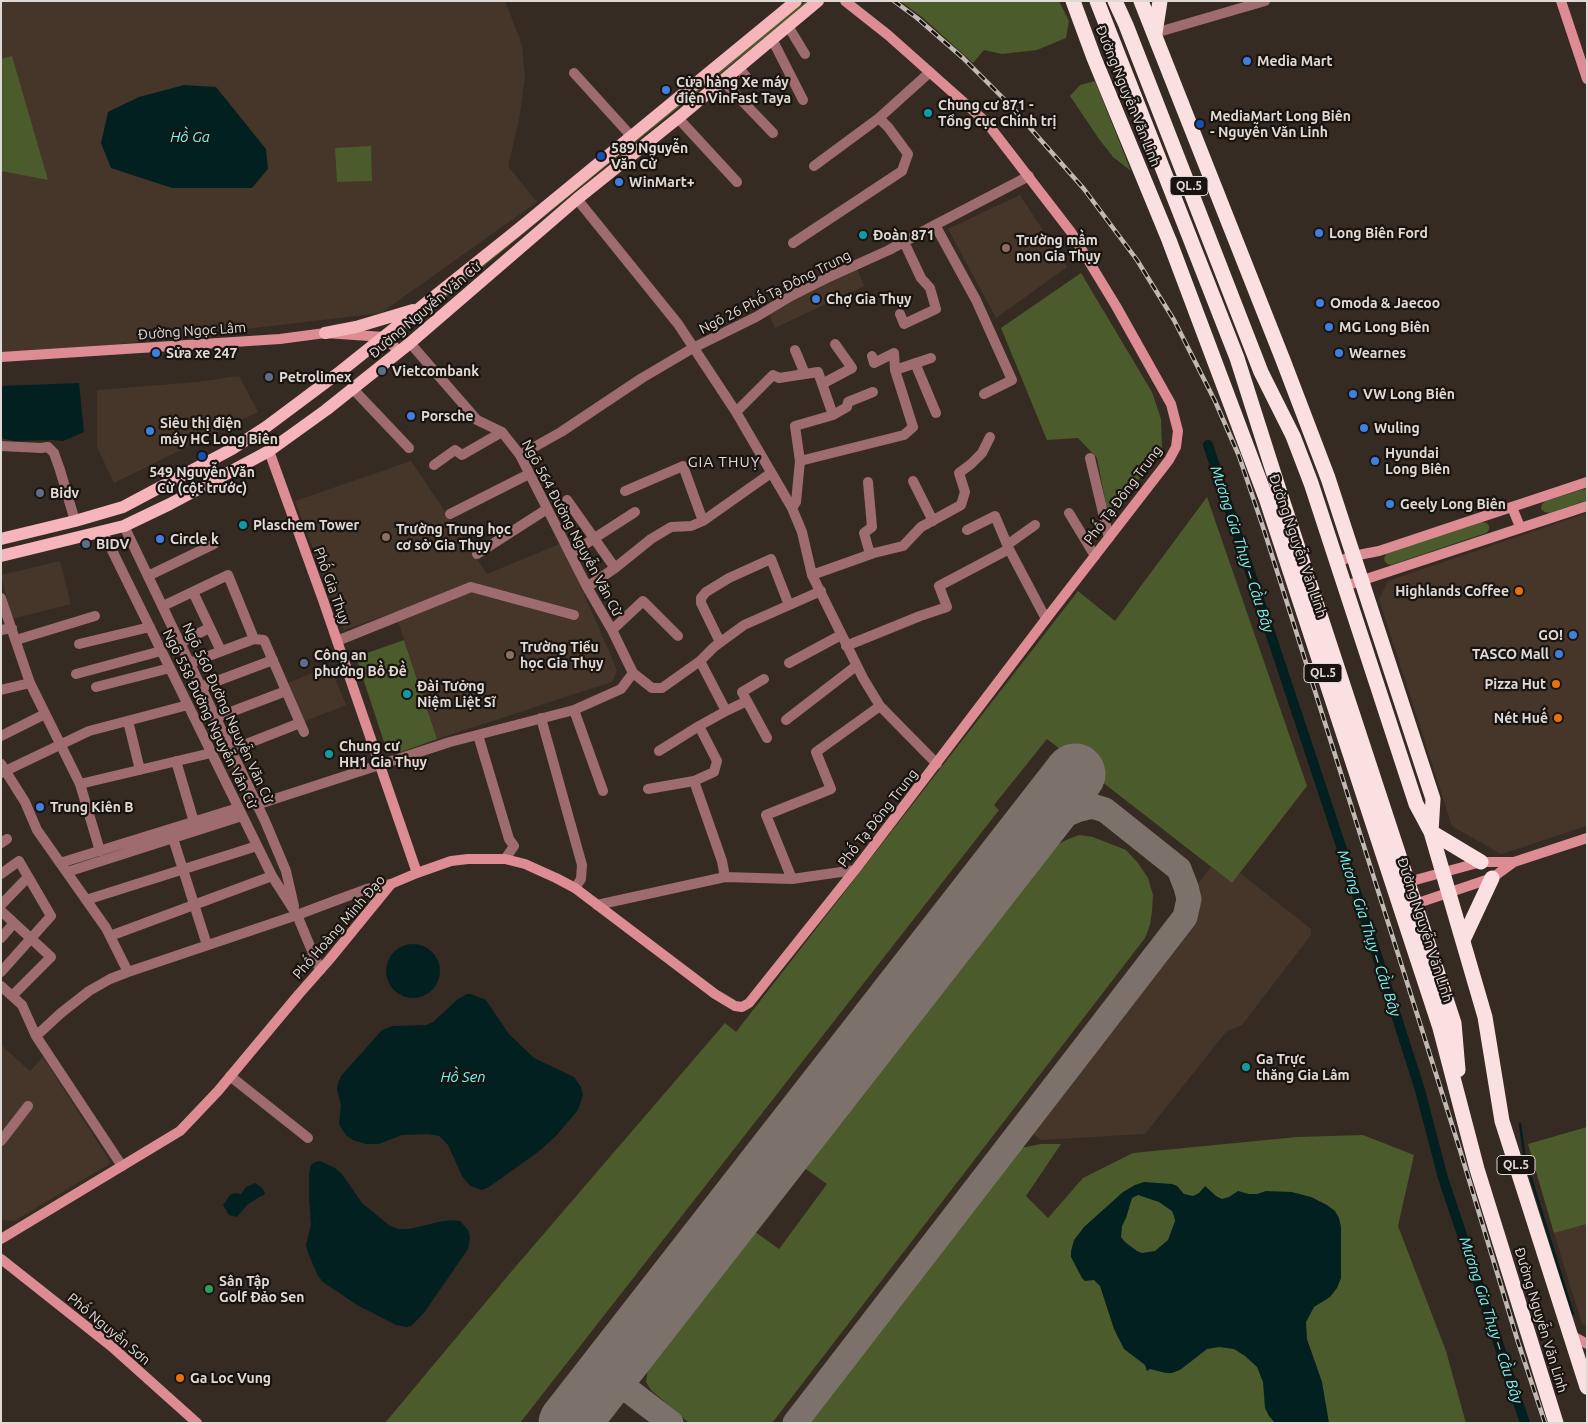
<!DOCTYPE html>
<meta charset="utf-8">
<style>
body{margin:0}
#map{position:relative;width:1588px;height:1424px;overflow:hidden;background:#362b22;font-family:Ubuntu,sans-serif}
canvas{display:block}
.frame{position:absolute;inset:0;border:2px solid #e1d9d4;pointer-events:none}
</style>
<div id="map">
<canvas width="1588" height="1424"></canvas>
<div class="frame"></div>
</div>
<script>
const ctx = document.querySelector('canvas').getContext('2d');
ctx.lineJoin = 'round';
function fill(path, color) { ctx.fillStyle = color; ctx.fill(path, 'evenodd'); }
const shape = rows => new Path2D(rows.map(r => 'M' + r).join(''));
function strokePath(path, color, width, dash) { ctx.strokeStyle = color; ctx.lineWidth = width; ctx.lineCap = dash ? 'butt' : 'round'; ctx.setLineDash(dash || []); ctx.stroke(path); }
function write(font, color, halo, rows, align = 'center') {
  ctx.font = font + ' Ubuntu,sans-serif'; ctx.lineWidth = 4.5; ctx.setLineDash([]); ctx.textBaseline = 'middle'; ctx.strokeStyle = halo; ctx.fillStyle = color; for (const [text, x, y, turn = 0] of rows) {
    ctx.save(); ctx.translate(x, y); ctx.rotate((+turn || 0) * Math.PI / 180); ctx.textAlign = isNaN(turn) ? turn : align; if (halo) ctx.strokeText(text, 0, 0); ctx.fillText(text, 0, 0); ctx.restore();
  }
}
fill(shape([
 [1,1,505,1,522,45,525,77,519,120,508,166,537,202,381,313,1,358],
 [1020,195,1067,267,996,318,948,229],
 [857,269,864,286,775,328,769,313],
 [239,376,258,412,114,483,97,447,97,390,197,382],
 [411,461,487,574,562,543,617,670,612,682,437,739,395,612,344,630,295,501],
 [1587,513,1587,826,1501,854,1452,826,1379,599,1388,581],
 [60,561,71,604,12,619,1,575],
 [330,666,346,705,303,722,288,683],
 [1211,867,1232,883,1240,873,1311,929,1311,935,1242,1025,1226,1032,1145,1134,1041,1140,1016,1121],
 [1,1045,30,1071,43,1057,111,1163,14,1221,1,1220],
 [1587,1224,1587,1326,1582,1324,1554,1233]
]), '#453629');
fill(shape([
 [806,1,810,1,627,149,401,334,401,331,574,189],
 [900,1,1059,1,1069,21,1066,38,1037,50,1002,54,984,50,973,63,922,17],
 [12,56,48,180,1,171,1,59],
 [1095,81,1131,171,1113,157,1099,139,1070,96,1080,85],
 [371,146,372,181,337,182,335,148],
 [1081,273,1152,392,1161,419,1162,448,1109,519,1097,458,1078,438,1047,440,1001,328],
 [1587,488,1587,500,1550,513,1545,512,1541,509,1542,504,1546,501],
 [1207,497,1307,786,1232,883,1047,739,994,805,999,810,520,1423,385,1423,511,1272,725,1023,736,1032,1078,591,1115,621],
 [1482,522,1487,523,1489,526,1489,530,1486,533,1391,565,1387,564,1384,560,1385,556,1387,553],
 [404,640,437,739,401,752,384,742,356,657],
 [1079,835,1093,837,1126,850,1138,863,1148,878,1153,895,1152,911,1150,925,1145,938,772,1423,689,1423,651,1390,646,1382,648,1369,655,1355,754,1231,779,1249,827,1184,803,1167,1052,848,1066,840],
 [1587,1127,1587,1224,1554,1233,1528,1144],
 [1363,1135,1414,1155,1398,1226,1446,1351,1466,1423,802,1423,1008,1154,1021,1148,1041,1144,1061,1144,1026,1196,1048,1218,1083,1178,1133,1153,1297,1137]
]), '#4b5b2b');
fill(shape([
 [184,85,216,87,266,149,268,169,252,188,172,188,111,168,101,143,108,112,139,97],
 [79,383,84,432,63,441,53,440,14,441,1,438,1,386],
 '386 971a27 27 0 1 1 54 0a27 27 0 1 1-54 0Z',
 [467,994,471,994,486,1000,509,1034,534,1058,574,1077,581,1087,583,1095,578,1110,555,1137,538,1152,489,1187,482,1190,470,1186,462,1176,448,1145,439,1136,428,1134,402,1135,379,1144,366,1144,353,1140,347,1136,341,1128,339,1123,341,1105,337,1090,338,1083,341,1076,382,1030,393,1026,426,1025,433,1022,458,999],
 [320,1161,335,1168,342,1174,362,1203,390,1226,399,1229,409,1229,443,1221,453,1220,460,1221,468,1230,470,1237,468,1249,424,1313,411,1326,407,1327,396,1325,357,1305,323,1282,318,1276,308,1253,306,1245,311,1224,309,1199,309,1173,311,1165,315,1162],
 [1144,1182,1172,1184,1177,1186,1184,1194,1193,1196,1199,1193,1205,1186,1216,1196,1222,1199,1229,1197,1238,1191,1249,1194,1257,1194,1266,1191,1292,1192,1311,1197,1327,1205,1335,1211,1339,1218,1341,1227,1341,1278,1337,1288,1330,1297,1314,1307,1306,1322,1307,1339,1322,1382,1329,1423,1275,1423,1269,1416,1265,1408,1263,1382,1257,1367,1245,1356,1234,1349,1219,1347,1207,1349,1180,1370,1172,1373,1166,1373,1150,1369,1147,1371,1145,1365,1124,1349,1114,1329,1100,1286,1094,1280,1085,1281,1082,1278,1071,1257,1071,1251,1074,1240,1084,1227,1123,1192,1135,1185],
 [1138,1195,1159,1202,1172,1211,1174,1216,1175,1221,1168,1240,1155,1251,1142,1253,1137,1251,1125,1242,1121,1237,1122,1226,1126,1218,1132,1198],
 [255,1183,262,1188,265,1193,264,1195,259,1197,247,1205,237,1217,229,1215,223,1205,230,1195,235,1193,241,1194,246,1187]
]), '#032020');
strokePath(shape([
 [1520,1124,1525,1159,1573,1314]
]), '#032020', 2.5);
strokePath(shape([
 [1208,445,1374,946,1420,1090,1443,1178,1525,1423]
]), '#032020', 10);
strokePath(shape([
 [607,1374,671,1423],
 [795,1423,1185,917,1189,899,1186,887,1179,869,1105,810,1092,806,1080,809,1060,817,1022,842]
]), '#7c726b', 25);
strokePath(shape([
 [569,1423,1075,774]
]), '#7c726b', 61);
strokePath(shape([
 [788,26,805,54],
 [1155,33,1265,1],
 [772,39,803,100],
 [738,67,752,84],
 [574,73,632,137],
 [722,80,773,133],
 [678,118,737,182],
 [814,166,879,118],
 [577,199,678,324,736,412,792,508,802,532,812,575,863,678,880,706,937,764],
 [935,225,976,300,1012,380,984,394],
 [793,243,902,171,908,154,888,127,879,118,930,72],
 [900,314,904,324,936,309,930,288,921,278,904,242],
 [410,343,477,420,502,432,520,455,587,587,612,630,633,673,652,688,662,688,700,661,714,647,744,625,821,591],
 [795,350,805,374],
 [872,356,874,363,894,353,895,370],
 [915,363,936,413],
 [822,384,852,368,835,344],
 [353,389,409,448],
 [736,412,773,375,779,378,818,372,833,415],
 [1,446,41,448,48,447,54,453,60,470,75,521],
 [520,455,561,432,642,378,693,348,756,317,791,296,827,278,889,250,935,225,1029,176],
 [1090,458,1109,538],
 [800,461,795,426,833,415,847,407,848,402,873,392],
 [434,465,455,450,462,455,502,432],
 [913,481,933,521],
 [868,482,872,527,864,533,870,554],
 [625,491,683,466,703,521],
 [567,500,615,568],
 [792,508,796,502,800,461,904,435,913,427,895,370,931,358],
 [1069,513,1095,556],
 [450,514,529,474],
 [124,526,265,821,286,871,294,906],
 [967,530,995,516,1009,549,1046,619],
 [103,532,272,876,297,915,320,970],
 [1007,545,1035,525],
 [477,554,547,509],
 [570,554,635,512],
 [812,575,874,553,903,546,921,527,961,505,965,492,959,473,971,464,982,453,990,437],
 [148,576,214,544],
 [587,587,615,568,651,539,671,527,691,526,703,521,771,473],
 [193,592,221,651],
 [1,598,30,683,80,784,100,851],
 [163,606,228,575,254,639,264,640,304,732],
 [1,630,12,628],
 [612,630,643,601,678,636],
 [16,640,95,616],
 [337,641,471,587,574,615],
 [720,642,701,603,701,598,706,592,729,578,771,559,789,605],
 [180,643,209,628],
 [79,644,150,627],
 [846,646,920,616,947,607,939,586,1009,549],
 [700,661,726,711,699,726,717,761,714,772,694,781,722,861,725,877],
 [190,663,254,639],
 [789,663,841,635],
 [76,674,161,651],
 [764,679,742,692,767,738],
 [96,687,170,668],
 [201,687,273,660],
 [1,690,30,683],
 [574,710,603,791],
 [726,711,747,701],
 [215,718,286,691],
 [541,718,582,865,581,879,575,888],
 [786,720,856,666],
 [128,721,140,770],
 [478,735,509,839,514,846,505,859],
 [1,736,45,714],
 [231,750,300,723],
 [659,751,699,726],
 [176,761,194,822],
 [1,764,25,802,37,830,106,928,128,972],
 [1,773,89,731,188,705],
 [80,784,211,753],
 [648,789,694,781],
 [256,805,450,742,574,710,621,689,633,673],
 [171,832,207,945],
 [1,843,7,839],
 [60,863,238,808],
 [67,872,242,816],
 [1,874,19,861,51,916,1,972],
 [792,879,766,815,831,789,816,752,880,706],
 [86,900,257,846],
 [1,905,28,877],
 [597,905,725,877,792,879,855,870],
 [1,911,51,957,12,996],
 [110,936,272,876],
 [1,938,14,923],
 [1,986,22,1005,36,1036,122,1166],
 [36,1036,61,1013,89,991,110,979,128,972,297,915,337,900,367,889,391,884],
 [230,1076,308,1138],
 [1,1141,28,1106]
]), '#9e6b6f', 10);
strokePath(shape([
 [1561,1,1587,79],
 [1,357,280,339,325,333,384,337,399,351],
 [269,451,323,600,417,873],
 [1512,507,1520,527],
 [1337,562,1353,556,1379,551,1587,482],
 [1345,586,1587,506],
 [1408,882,1481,862,1514,862],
 [1415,904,1492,878,1514,862,1587,838],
 [1,1239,180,1131,218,1091,299,994,329,960,391,884,417,873,451,861,468,859,505,859,525,864,556,878,575,888,715,994,735,1006,742,1007,749,1003,855,870,1046,619,1169,460,1176,447,1178,431,1171,404,1116,306,1071,232,987,123,888,35,845,1],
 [1,1259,111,1346,197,1423],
 [1571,1335,1587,1344]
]), '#de8c93', 10);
strokePath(shape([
 [325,333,356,327,413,310],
 [1,539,75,521,123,507,232,449,266,427,341,371,515,232,796,1],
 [1,556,124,526,170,504,269,451,326,410,410,343,577,199,678,118,818,1]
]), '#f5b5ba', 12);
strokePath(shape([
 [1073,1,1094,58,1169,240,1266,498,1440,1028,1477,1169,1556,1423],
 [1097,1,1237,358,1280,493,1454,1023,1458,1070],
 [1115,1,1126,25,1261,372,1293,436,1311,483,1416,804,1431,832,1481,862],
 [1141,1,1283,360,1328,478,1433,799,1431,832,1485,1017,1502,1121,1587,1387],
 [1155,33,1160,1],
 [1463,940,1492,878]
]), '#fae0e1', 15);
const rail = shape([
 [894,1,917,18,963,58,1009,104,1084,189,1137,260,1174,320,1215,401,1239,456,1264,530,1460,1150,1518,1342,1545,1423]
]);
strokePath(rail, '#c2b9b4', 4.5);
strokePath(rail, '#191410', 2.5, [8]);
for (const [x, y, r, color] of [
 [1247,61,5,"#3f7fe0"],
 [666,90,5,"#3f7fe0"],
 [928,113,5,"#0f9aa8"],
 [1200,124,5,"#1a4fb4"],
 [601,156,5,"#1a4fb4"],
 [619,182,5,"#3f7fe0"],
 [1319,233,5,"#3f7fe0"],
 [863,235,5,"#0f9aa8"],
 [1006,248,5,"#8d6e63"],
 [816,299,5,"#3f7fe0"],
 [1320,303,5,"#3f7fe0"],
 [1329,327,5,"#3f7fe0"],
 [156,353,5,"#3f7fe0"],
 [1339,353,5,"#3f7fe0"],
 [382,371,5,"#5c6f8a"],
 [269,377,5,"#5c6f8a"],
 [1353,394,5,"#3f7fe0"],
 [411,416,5,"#3f7fe0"],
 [1364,428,5,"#3f7fe0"],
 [150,431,5,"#3f7fe0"],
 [202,456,5,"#1a4fb4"],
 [1375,461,5,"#3f7fe0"],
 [40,493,5,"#5c6f8a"],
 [1390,504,5,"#3f7fe0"],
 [243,525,5,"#0f9aa8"],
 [386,537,5,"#8d6e63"],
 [160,539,5,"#3f7fe0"],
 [86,544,5,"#5c6f8a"],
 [1519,591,5,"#e8710a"],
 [1573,635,5,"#3f7fe0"],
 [1559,654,5,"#3f7fe0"],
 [510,655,5,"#8d6e63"],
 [304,663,5,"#5c6f8a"],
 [1556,684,5,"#e8710a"],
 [407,694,5,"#0f9aa8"],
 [1558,718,5,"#e8710a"],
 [329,754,5,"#0f9aa8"],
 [40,807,5,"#3f7fe0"],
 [1246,1067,5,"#0f9aa8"],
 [209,1289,5,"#2e9e5b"],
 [180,1378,5,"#e8710a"]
]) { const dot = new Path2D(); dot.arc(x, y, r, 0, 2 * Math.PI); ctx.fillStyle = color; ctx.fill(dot); strokePath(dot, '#191410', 2); }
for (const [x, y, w] of [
 [1189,186,38],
 [1323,673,38],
 [1516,1165,38]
]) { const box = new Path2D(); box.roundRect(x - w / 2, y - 9.5, w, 19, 4); ctx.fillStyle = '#191410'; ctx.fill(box); strokePath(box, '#e1d9d4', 1); }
write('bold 12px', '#e1d9d4', null, [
 ["QL.5",1189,186],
 ["QL.5",1323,673],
 ["QL.5",1516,1165]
]);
write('bold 14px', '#e1d9d4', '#191410', [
 ["Media Mart",1257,61],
 ["Cửa hàng Xe máy",676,82],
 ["điện VinFast Taya",676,98],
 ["Chung cư 871 -",938,105],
 ["Tổng cục Chính trị",938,121],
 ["MediaMart Long Biên",1210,116],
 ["- Nguyễn Văn Linh",1210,132],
 ["589 Nguyễn",611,148],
 ["Văn Cừ",611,164],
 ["WinMart+",629,182],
 ["Long Biên Ford",1329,233],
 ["Đoàn 871",873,235],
 ["Trường mầm",1016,240],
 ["non Gia Thụy",1016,256],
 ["Chợ Gia Thụy",826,299],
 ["Omoda & Jaecoo",1330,303],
 ["MG Long Biên",1339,327],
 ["Sửa xe 247",166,353],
 ["Wearnes",1349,353],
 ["Vietcombank",392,371],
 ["Petrolimex",279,377],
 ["VW Long Biên",1363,394],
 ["Porsche",421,416],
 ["Siêu thị điện",160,423],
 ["máy HC Long Biên",160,439],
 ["Wuling",1374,428],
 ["Hyundai",1385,453],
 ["Long Biên",1385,469],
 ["549 Nguyễn Văn",202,472,"center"],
 ["Cừ (cột trước)",202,488,"center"],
 ["Bidv",50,493],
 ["Geely Long Biên",1400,504],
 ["Plaschem Tower",253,525],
 ["Trường Trung học",396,529],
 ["cơ sở Gia Thụy",396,545],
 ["Circle k",170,539],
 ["BIDV",96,544],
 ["Highlands Coffee",1509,591,"right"],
 ["GO!",1563,635,"right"],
 ["Trường Tiểu",520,647],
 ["học Gia Thụy",520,663],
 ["TASCO Mall",1549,654,"right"],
 ["Công an",314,655],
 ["phường Bồ Đề",314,671],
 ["Pizza Hut",1546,684,"right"],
 ["Đài Tưởng",417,686],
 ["Niệm Liệt Sĩ",417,702],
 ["Nét Huế",1548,718,"right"],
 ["Chung cư",339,746],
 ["HH1 Gia Thụy",339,762],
 ["Trung Kiên B",50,807],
 ["Ga Trực",1256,1059],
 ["thăng Gia Lâm",1256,1075],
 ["Sân Tập",219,1281],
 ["Golf Đảo Sen",219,1297],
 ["Ga Loc Vung",190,1378]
], 'left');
write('14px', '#e1d9d4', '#191410', [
 ["Đường Nguyễn Văn Linh",1128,96,68],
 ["Ngõ 26 Phố Tạ Đông Trung",775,292,-27],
 ["Đường Nguyễn Văn Cừ",425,310,-40],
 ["Đường Ngọc Lâm",192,331,-4],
 ["Phố Tạ Đông Trung",1123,495,-53],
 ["Ngõ 564 Đường Nguyễn Văn Cừ",572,528,62],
 ["Đường Nguyễn Văn Linh",1298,546,71],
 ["Phố Gia Thụy",332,586,70],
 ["Ngõ 560 Đường Nguyễn Văn Cừ",228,713,65],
 ["Ngõ 558 Đường Nguyễn Văn Cừ",210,719,64],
 ["Phố Tạ Đông Trung",878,818,-52],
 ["Phố Hoàng Minh Đạo",339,927,-49],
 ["Đường Nguyễn Văn Linh",1425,930,72],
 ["Đường Nguyễn Văn Linh",1541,1320,73],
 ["Phố Nguyễn Sơn",109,1329,40]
]);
write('italic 15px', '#72f6f6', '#191410', [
 ["Hồ Ga",190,137],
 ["Mương Gia Thụy – Cầu Bây",1242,549,72],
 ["Mương Gia Thụy – Cầu Bây",1369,933,72],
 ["Hồ Sen",463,1077],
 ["Mương Gia Thụy – Cầu Bây",1491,1320,72]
]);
ctx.letterSpacing = '1px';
write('15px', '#e1d9d4', '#191410', [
 ["GIA THUỴ",724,462]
]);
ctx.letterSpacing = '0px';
</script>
